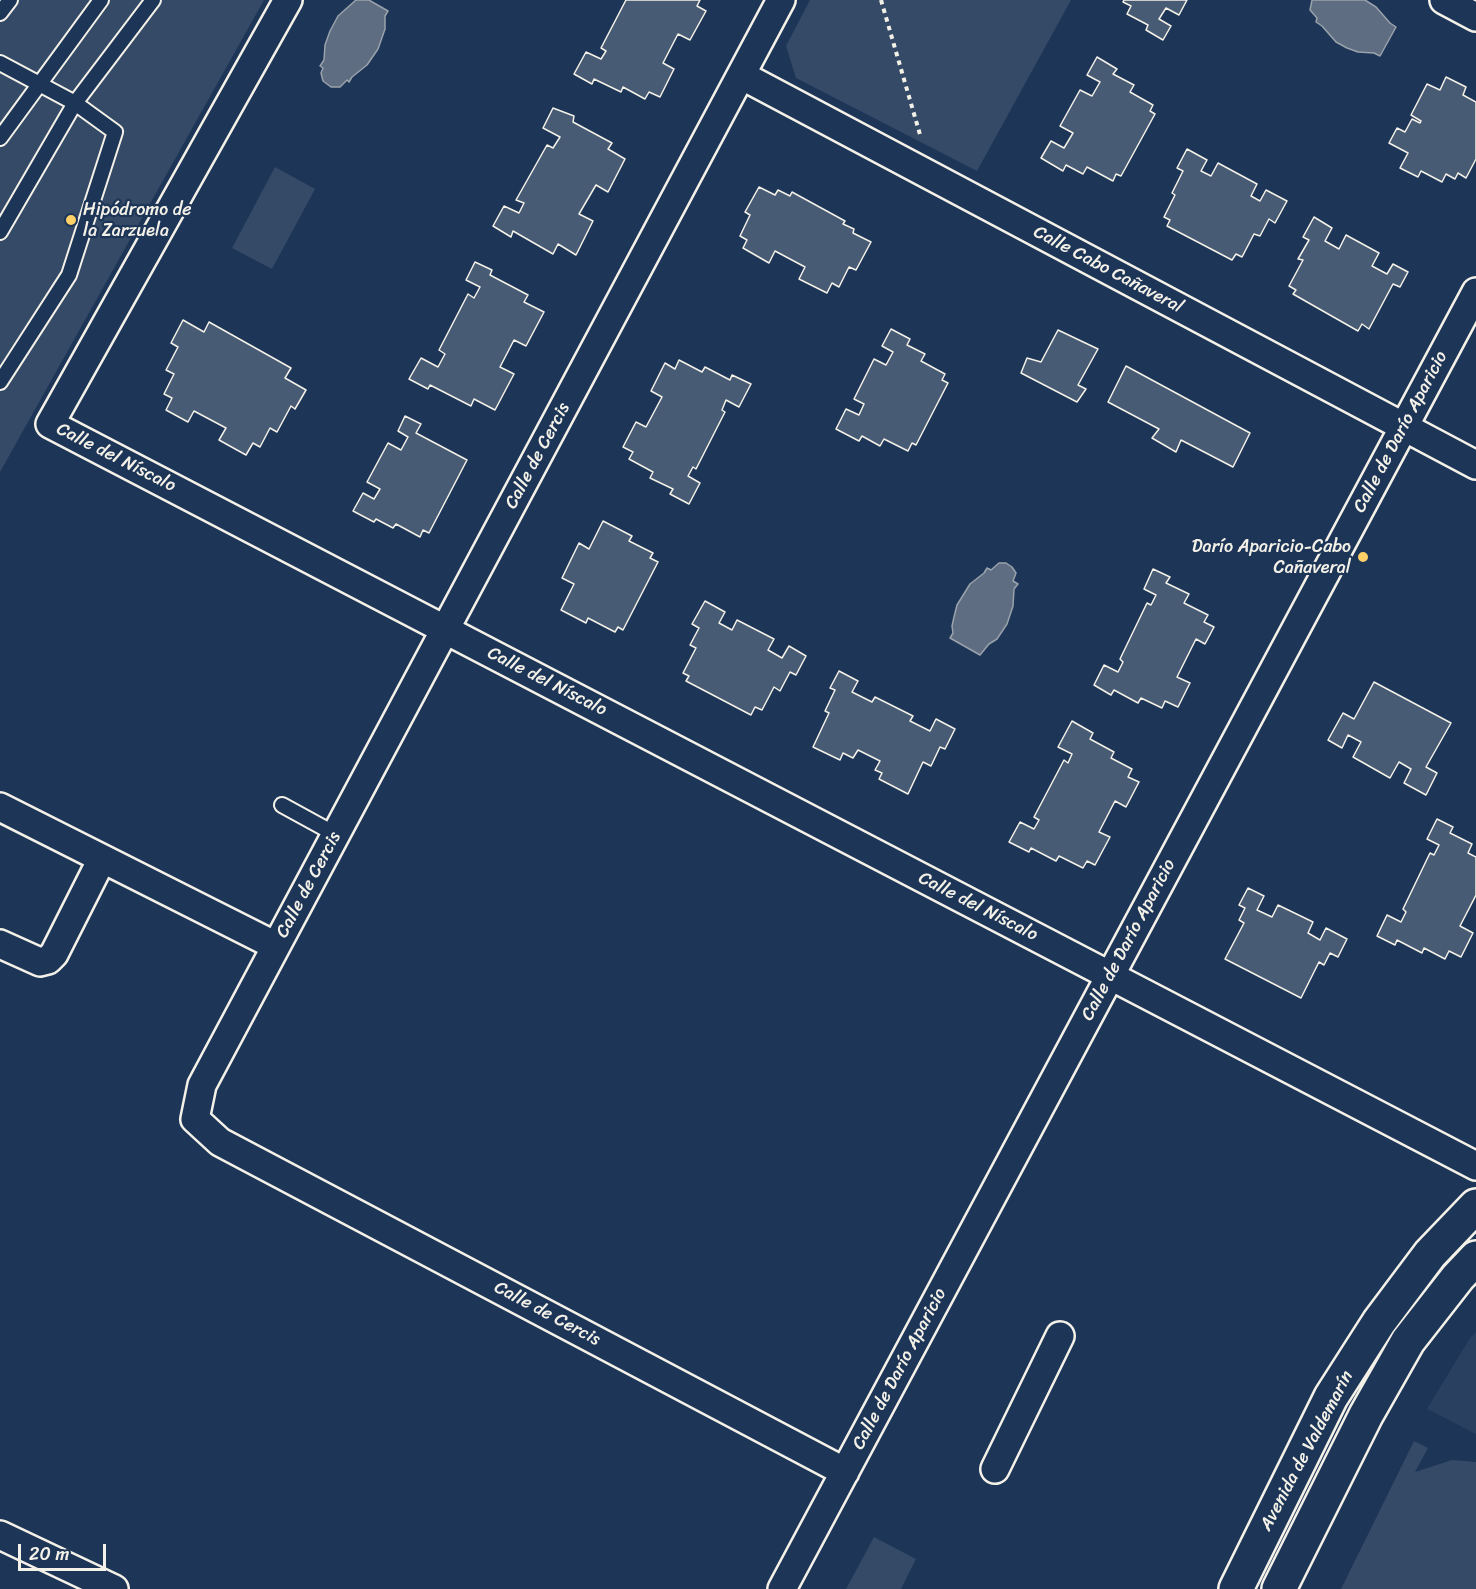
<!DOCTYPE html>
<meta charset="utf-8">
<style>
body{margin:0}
#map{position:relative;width:1476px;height:1589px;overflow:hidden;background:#1d3557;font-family:Sriracha,sans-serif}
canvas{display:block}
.scale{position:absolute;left:18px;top:1544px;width:88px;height:27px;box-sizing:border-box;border:3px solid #f4f1e8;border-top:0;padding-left:8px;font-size:18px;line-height:21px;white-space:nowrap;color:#f4f1e8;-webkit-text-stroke:4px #1d3557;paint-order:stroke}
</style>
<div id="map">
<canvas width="1476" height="1589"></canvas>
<div class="scale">20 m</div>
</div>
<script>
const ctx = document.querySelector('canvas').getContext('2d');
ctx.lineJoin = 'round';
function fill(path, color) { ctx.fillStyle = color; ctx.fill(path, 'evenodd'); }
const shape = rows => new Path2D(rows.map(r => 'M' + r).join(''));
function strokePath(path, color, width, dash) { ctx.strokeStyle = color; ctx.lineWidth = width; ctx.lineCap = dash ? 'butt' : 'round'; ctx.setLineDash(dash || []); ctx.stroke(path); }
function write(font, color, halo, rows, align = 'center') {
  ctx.font = font + ' Sriracha,sans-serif'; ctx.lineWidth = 4.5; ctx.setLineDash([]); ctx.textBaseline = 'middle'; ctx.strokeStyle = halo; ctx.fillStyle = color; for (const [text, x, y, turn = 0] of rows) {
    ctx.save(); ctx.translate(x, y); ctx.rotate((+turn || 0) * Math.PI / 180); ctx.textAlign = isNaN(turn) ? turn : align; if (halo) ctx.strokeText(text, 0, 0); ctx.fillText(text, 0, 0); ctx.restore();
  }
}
fill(shape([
 [1476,1332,1476,1434,1427,1409,1470,1338]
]), '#2a4060');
fill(shape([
 [0,0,264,0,0,472],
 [810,0,1071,0,977,171,796,78,786,46],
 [275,167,315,189,272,269,232,248],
 [1414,1441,1428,1448,1415,1472,1452,1460,1476,1462,1476,1589,1341,1589],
 [874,1537,916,1559,901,1589,846,1589]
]), '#354a67');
const water = shape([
 [356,0,369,0,388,11,385,16,385,29,378,49,367,65,352,77,349,82,347,80,340,87,331,87,323,81,321,73,323,68,320,66,324,60,325,45,330,31,338,16,356,0],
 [1312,0,1365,0,1376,7,1390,23,1396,27,1380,56,1374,53,1358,52,1347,48,1336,42,1322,26,1316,22,1317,18,1310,10,1312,0],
 [999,563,1006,563,1012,567,1016,573,1013,581,1018,584,1014,589,1013,606,1007,624,997,639,989,644,980,655,950,638,953,633,952,626,954,617,957,605,970,584,984,573,987,568,991,570,999,563]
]);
fill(water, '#5e6d82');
strokePath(water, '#9aa2ab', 1.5);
const building = shape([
 [626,0,700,0,697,6,706,11,690,40,678,34,663,63,674,69,660,97,649,92,645,99,623,87,621,92,594,79,592,84,574,74,586,52,601,59,606,51,601,48,626,0],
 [1124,0,1187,0,1179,15,1166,8,1159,19,1171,26,1163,40,1146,30,1148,25,1127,14,1131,6,1123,2,1124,0],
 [1097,57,1117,69,1113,74,1134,85,1130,92,1153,105,1150,111,1155,114,1121,176,1116,174,1113,181,1087,167,1083,174,1066,165,1063,171,1041,158,1051,141,1064,148,1073,133,1060,126,1080,90,1092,96,1100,82,1087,75,1097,57],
 [1446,77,1466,87,1463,95,1476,102,1476,159,1466,178,1458,173,1455,179,1446,174,1442,182,1421,171,1418,177,1400,168,1408,153,1389,143,1397,128,1405,132,1412,119,1420,123,1421,121,1411,115,1427,84,1440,90,1446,77],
 [553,108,574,116,573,122,612,143,608,149,625,159,608,192,596,185,579,214,593,221,576,255,558,244,553,254,513,231,511,237,493,226,504,206,519,213,524,203,516,200,547,145,553,148,560,137,543,128,553,108],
 [1187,149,1207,160,1201,171,1211,176,1218,163,1257,184,1251,196,1260,201,1266,190,1287,201,1275,223,1269,219,1260,236,1254,234,1242,257,1236,254,1232,260,1167,226,1170,220,1164,217,1175,195,1172,193,1183,171,1177,168,1187,149],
 [759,187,775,195,778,190,790,196,792,192,845,221,843,224,854,229,853,233,871,242,856,270,849,267,839,287,832,283,827,293,799,279,805,267,775,251,769,263,743,248,747,240,740,236,750,215,745,212,759,187],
 [1314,217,1332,228,1325,241,1339,249,1346,235,1379,253,1372,266,1387,274,1393,264,1408,272,1400,287,1393,284,1369,329,1362,324,1358,331,1293,294,1296,290,1289,286,1303,260,1298,259,1309,240,1303,237,1314,217],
 [475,262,492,270,490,275,528,295,524,302,544,312,526,346,514,340,500,367,514,374,495,410,474,399,471,406,430,385,428,389,409,379,421,358,438,367,445,354,439,350,468,294,474,298,480,287,466,280,475,262],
 [183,320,204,332,209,322,291,368,285,378,306,390,295,409,291,406,277,432,270,428,260,447,253,443,246,455,219,440,226,428,194,411,188,422,166,410,172,398,164,394,174,374,166,370,178,347,171,343,183,320],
 [891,329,910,339,907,345,925,354,921,361,945,374,942,380,948,383,916,445,912,443,908,451,884,439,880,446,862,436,859,441,836,429,846,409,859,415,864,404,854,399,874,359,886,365,893,352,882,346,891,329],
 [1058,330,1098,349,1078,385,1086,389,1077,402,1021,373,1027,358,1041,362,1058,330],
 [679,360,702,372,705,367,730,380,732,375,751,384,739,407,726,400,722,410,725,412,696,469,693,467,688,476,700,483,689,504,670,494,673,489,650,478,653,472,629,459,633,452,623,447,636,422,646,427,662,397,651,391,665,363,675,369,679,360],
 [1126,366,1250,433,1233,467,1181,440,1176,452,1152,438,1159,429,1108,402,1126,366],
 [405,416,421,424,416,433,467,460,429,533,423,530,420,537,396,524,393,528,376,519,374,522,353,511,363,493,374,499,380,489,367,482,388,443,401,450,408,437,398,431,405,416],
 [603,521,632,536,629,541,653,553,650,558,658,562,623,630,618,627,615,632,588,618,586,623,561,610,574,584,562,578,579,543,589,549,603,521],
 [1153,569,1170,577,1166,583,1189,594,1184,603,1208,615,1204,622,1214,627,1205,644,1196,639,1177,677,1190,683,1178,707,1165,701,1162,708,1141,698,1138,703,1114,690,1111,695,1094,685,1104,665,1118,672,1123,662,1120,659,1147,603,1151,605,1156,595,1144,589,1153,569],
 [705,601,725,612,719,623,732,630,737,620,774,639,768,650,782,658,789,646,806,656,796,675,790,672,780,691,774,687,762,710,755,707,751,715,686,681,689,676,683,673,696,648,690,645,699,628,692,624,705,601],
 [839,671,858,681,852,692,872,702,875,697,913,716,910,721,930,731,936,719,955,729,945,749,940,747,931,766,923,762,908,794,879,779,882,773,875,770,880,761,858,750,853,758,843,753,840,760,813,747,829,713,825,711,835,690,830,688,839,671],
 [1374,682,1451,723,1426,767,1437,773,1426,795,1404,783,1411,769,1399,762,1390,778,1353,757,1361,742,1348,735,1342,748,1328,740,1343,713,1354,719,1374,682],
 [1072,721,1093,733,1090,739,1114,752,1111,758,1132,769,1128,777,1139,782,1126,807,1115,801,1099,832,1110,837,1095,865,1087,861,1083,868,1059,856,1056,861,1031,848,1029,852,1009,842,1020,822,1034,829,1039,820,1034,817,1064,760,1068,763,1072,754,1058,747,1072,721],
 [1437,819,1453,827,1450,833,1472,844,1468,853,1476,857,1476,895,1460,926,1473,933,1461,957,1449,951,1445,959,1424,948,1422,953,1397,940,1395,945,1377,936,1387,915,1401,922,1406,912,1403,909,1430,853,1434,855,1439,845,1427,839,1437,819],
 [1248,888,1264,896,1257,910,1272,917,1278,905,1313,922,1308,933,1320,940,1326,928,1347,939,1338,957,1330,953,1324,965,1319,962,1301,998,1225,959,1244,923,1239,920,1245,908,1239,905,1248,888]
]);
fill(building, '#485b74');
strokePath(building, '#f4f1e8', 1.5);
const lane = shape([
 [0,13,10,0],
 [0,63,75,103,115,132,69,275,0,382],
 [0,138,101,0],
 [0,232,75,103,153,0],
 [282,805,335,834]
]);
const street = shape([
 [288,0,50,424,1476,1166],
 [781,0,202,1085,195,1119,220,1142,845,1472],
 [1444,0,1476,17],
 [741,75,1476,465],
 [0,807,276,946],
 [0,944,40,962,48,960,54,954,102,859],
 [995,1469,1060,1336],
 [0,1535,114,1589],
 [782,1589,1476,292]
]);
const secondary = shape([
 [1236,1589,1331,1397,1379,1322,1430,1254,1476,1206],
 [1279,1589,1366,1415,1408,1341,1458,1277,1476,1258]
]);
strokePath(lane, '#f4f1e8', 18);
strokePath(street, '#f4f1e8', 32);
strokePath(secondary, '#f4f1e8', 38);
strokePath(shape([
 [881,0,921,138]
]), '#f4f1e8', 4, [4.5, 4.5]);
strokePath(lane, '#1d3557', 14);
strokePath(street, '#1d3557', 27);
strokePath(secondary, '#1d3557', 33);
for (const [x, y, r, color] of [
 [71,220,6,"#ffd166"],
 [1363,557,6,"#ffd166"]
]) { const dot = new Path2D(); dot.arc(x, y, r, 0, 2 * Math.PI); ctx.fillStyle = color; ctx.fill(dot); strokePath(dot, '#1d3557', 2); }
write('18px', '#f4f1e8', '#1d3557', [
 ["Hipódromo de",83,210],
 ["la Zarzuela",83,231],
 ["Darío Aparicio-Cabo",1351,547,"right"],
 ["Cañaveral",1351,568,"right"]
], 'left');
write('18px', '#f4f1e8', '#1d3557', [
 ["Calle Cabo Cañaveral",1108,270,28],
 ["Calle de Darío Aparicio",1401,432,-62],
 ["Calle de Cercis",538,456,-62],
 ["Calle del Níscalo",116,458,27],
 ["Calle del Níscalo",547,682,27],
 ["Calle de Cercis",309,885,-62],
 ["Calle del Níscalo",978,907,27],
 ["Calle de Darío Aparicio",1129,940,-62],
 ["Calle de Cercis",547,1314,28],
 ["Calle de Darío Aparicio",900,1369,-62],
 ["Avenida de Valdemarín",1307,1451,-62]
]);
</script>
